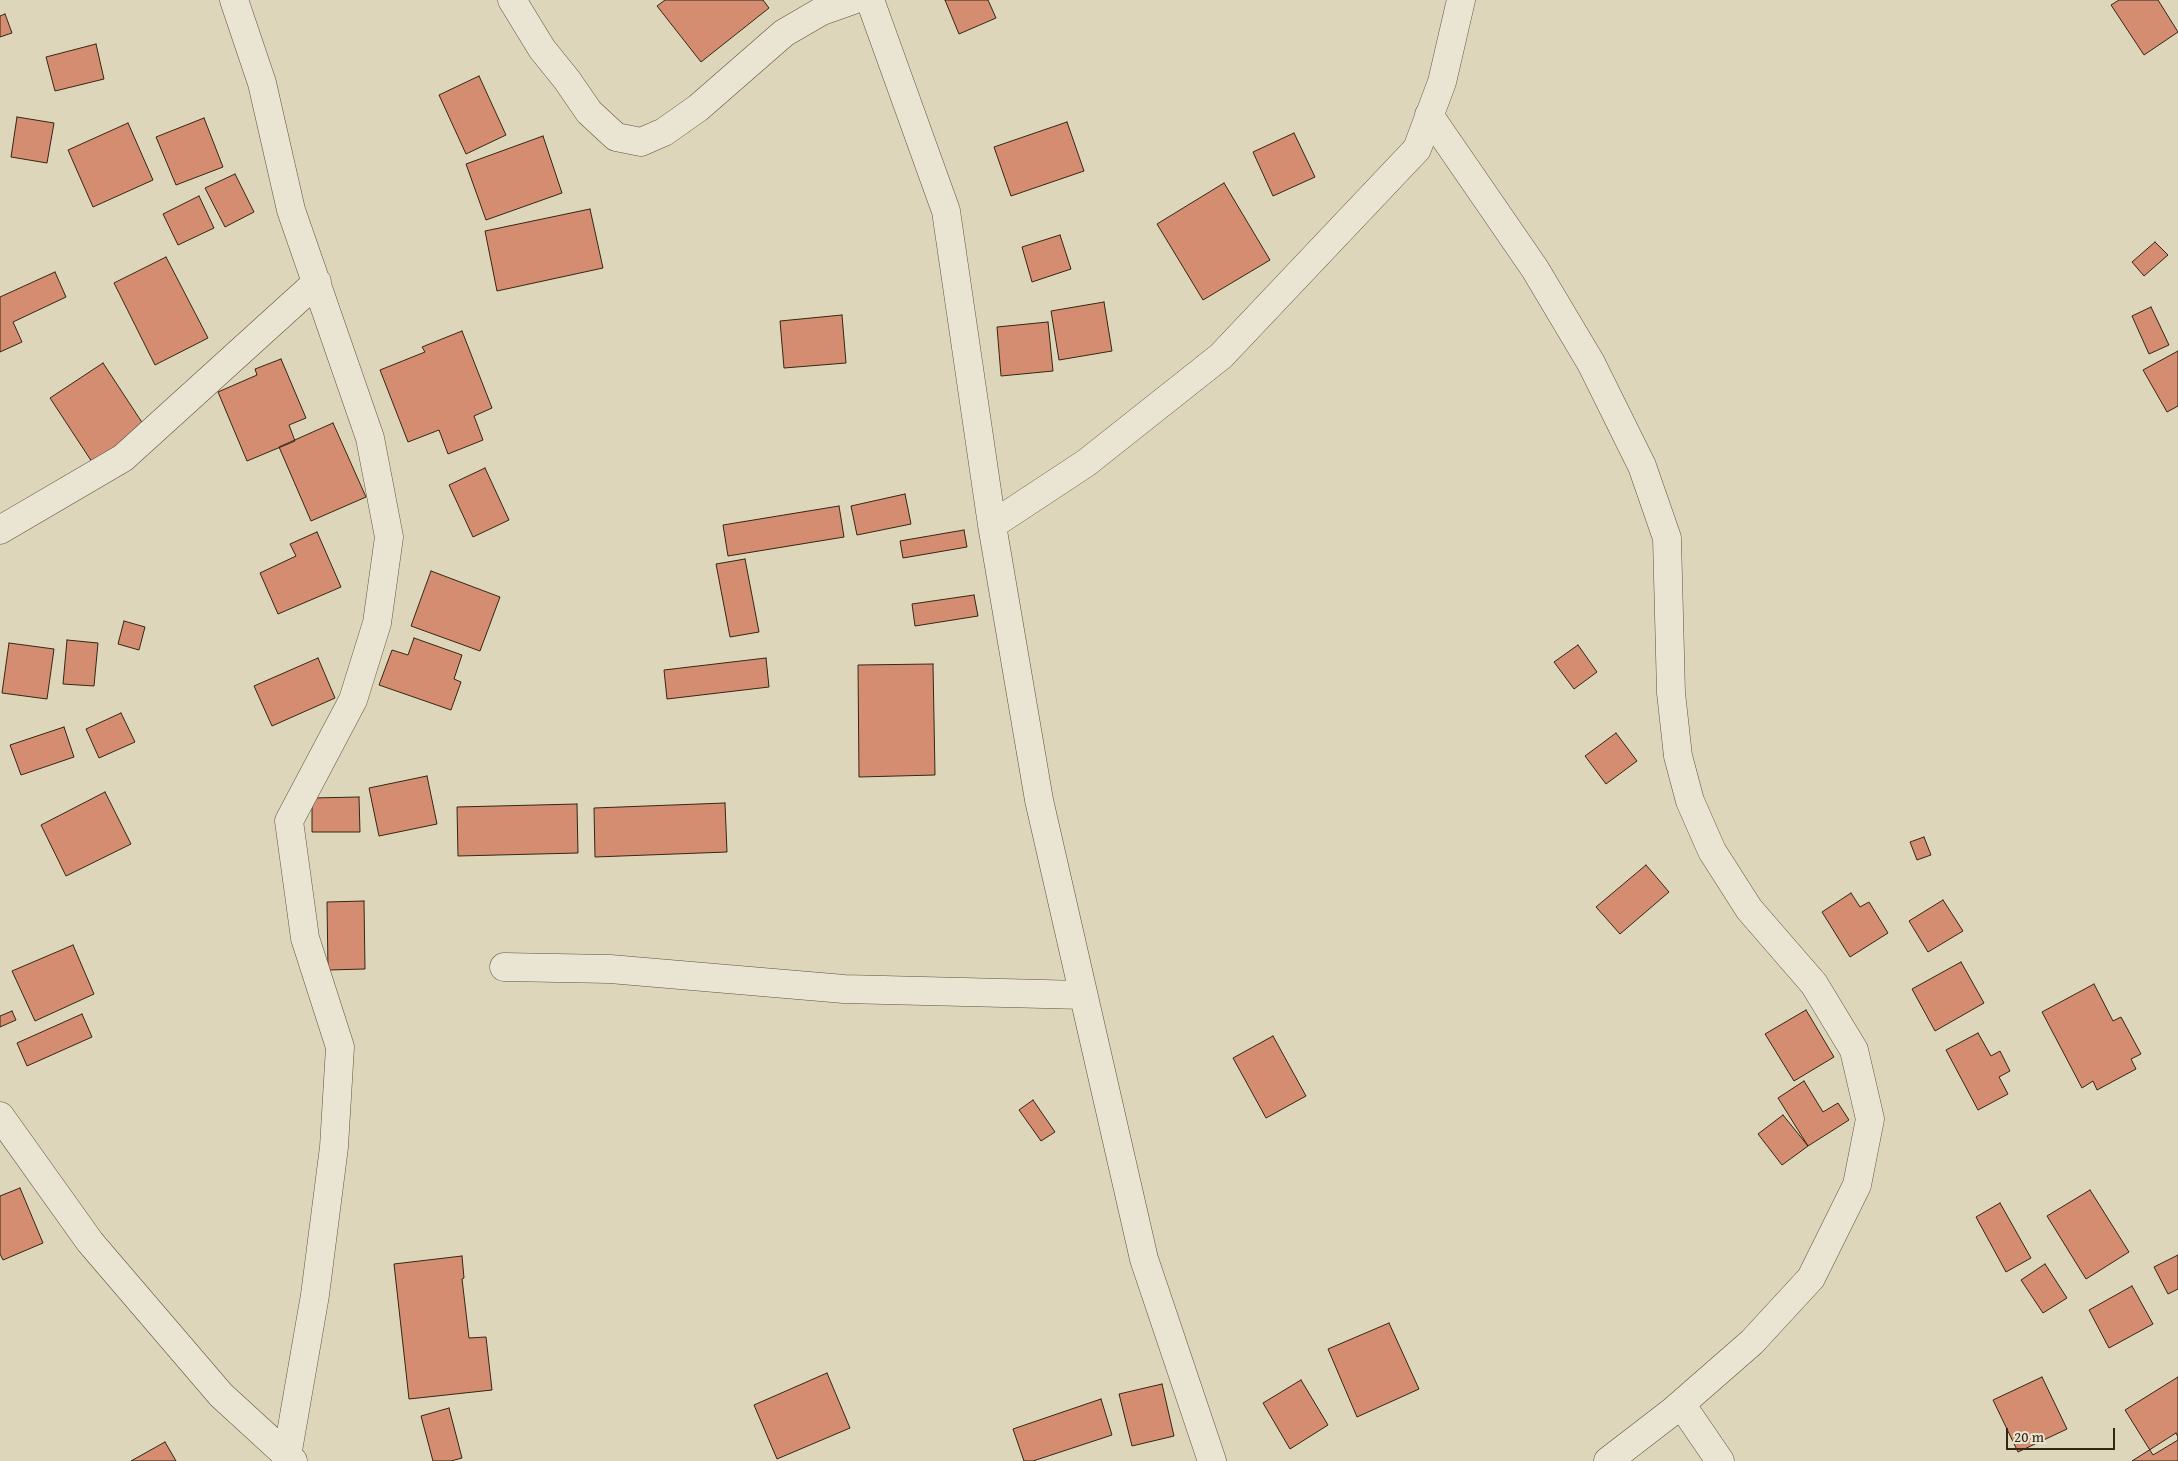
<!DOCTYPE html>
<style>
body{margin:0}
#map{position:relative;width:2178px;height:1461px;overflow:hidden;background:#ded6bb;font-family:"Gentium Book Plus",serif}
canvas{display:block}
.scale{position:absolute;left:2006px;top:1428px;width:109px;height:22px;box-sizing:border-box;border:2px solid #342613;border-top:0;padding-left:6px;font-size:15px;line-height:18px;white-space:nowrap;color:#342613;-webkit-text-stroke:4px #eae4d3;paint-order:stroke}
</style>
<div id="map">
<canvas width="2178" height="1461"></canvas>
<div class="scale">20 m</div>
</div>
<script>
const ctx = document.querySelector('canvas').getContext('2d');
ctx.lineJoin = 'round';
function fill(path, color) { ctx.fillStyle = color; ctx.fill(path, 'evenodd'); }
const shape = rows => new Path2D(rows.map(r => 'M' + r).join(''));
function strokePath(path, color, width, dash) { ctx.strokeStyle = color; ctx.lineWidth = width; ctx.lineCap = dash ? 'butt' : 'round'; ctx.setLineDash(dash || []); ctx.stroke(path); }
const building = shape([
 [665,0,763,0,769,8,701,62,657,6,665,0],
 [945,0,988,0,996,18,959,34,945,0],
 [2119,0,2158,0,2178,32,2144,55,2111,5,2119,0],
 [5,14,12,33,0,37,0,16,5,14],
 [96,44,104,79,55,91,46,57,96,44],
 [479,76,506,135,466,154,439,95,479,76],
 [17,117,54,123,47,163,11,157,17,117],
 [204,118,223,167,176,185,156,137,204,118],
 [1067,122,1084,171,1011,196,994,147,1067,122],
 [128,123,153,180,93,207,68,150,128,123],
 [1294,133,1315,177,1273,196,1253,152,1294,133],
 [543,136,562,193,486,220,466,164,543,136],
 [235,174,254,212,225,227,205,188,235,174],
 [1224,183,1270,260,1203,300,1157,224,1224,183],
 [199,196,214,228,178,245,163,214,199,196],
 [590,209,603,268,497,291,485,231,590,209],
 [1060,235,1071,269,1032,282,1022,247,1060,235],
 [2155,242,2168,255,2144,276,2132,262,2155,242],
 [166,257,208,338,155,365,114,283,166,257],
 [55,272,66,297,13,322,22,342,0,352,0,297,55,272],
 [1104,302,1112,351,1059,360,1051,311,1104,302],
 [2151,307,2169,345,2149,354,2132,316,2151,307],
 [842,315,846,363,784,368,780,321,842,315],
 [1048,322,1053,371,1001,376,997,327,1048,322],
 [462,331,492,408,474,416,483,440,448,454,439,430,408,442,380,370,425,352,422,347,462,331],
 [2178,351,2178,406,2167,412,2143,370,2178,351],
 [281,359,306,418,289,425,295,441,247,461,218,392,257,375,255,369,281,359],
 [103,363,147,430,94,465,50,398,103,363],
 [333,423,366,497,311,521,279,447,333,423],
 [485,468,509,520,473,537,449,485,485,468],
 [905,494,911,524,857,535,851,506,905,494],
 [839,506,844,537,728,556,723,525,839,506],
 [964,530,967,547,903,558,900,541,964,530],
 [317,532,341,587,278,614,260,573,296,556,290,544,317,532],
 [745,559,759,632,730,637,716,564,745,559],
 [431,571,500,597,480,651,411,626,431,571],
 [974,595,978,616,915,626,912,604,974,595],
 [124,621,145,627,139,650,118,644,124,621],
 [414,638,462,655,454,679,461,682,451,710,379,685,392,650,408,655,414,638],
 [67,640,98,643,94,686,63,684,67,640],
 [9,643,54,649,47,699,2,693,9,643],
 [1578,645,1597,672,1574,689,1554,662,1578,645],
 [318,658,335,698,272,726,254,686,318,658],
 [766,658,769,687,667,699,664,670,766,658],
 [933,664,935,775,859,777,858,665,933,664],
 [121,713,135,742,99,758,86,729,121,713],
 [64,727,74,757,21,775,10,745,64,727],
 [1616,733,1637,761,1606,784,1585,756,1616,733],
 [427,776,437,824,379,836,369,788,427,776],
 [105,792,131,844,66,876,41,825,105,792],
 [359,797,360,832,312,832,312,798,359,797],
 [725,803,727,852,595,857,594,808,725,803],
 [577,804,578,853,458,856,457,807,577,804],
 [1924,837,1931,855,1917,860,1910,842,1924,837],
 [1646,865,1669,892,1620,934,1596,907,1646,865],
 [1851,893,1860,907,1869,902,1888,933,1850,957,1822,912,1851,893],
 [1943,900,1963,931,1928,952,1909,921,1943,900],
 [364,901,365,969,328,970,327,902,364,901],
 [73,945,94,994,35,1021,12,971,73,945],
 [1961,962,1984,1003,1935,1031,1912,989,1961,962],
 [2094,984,2113,1021,2121,1017,2141,1054,2131,1059,2136,1069,2097,1090,2093,1081,2082,1088,2042,1012,2094,984],
 [1806,1010,1834,1057,1794,1081,1765,1034,1806,1010],
 [12,1011,16,1020,0,1027,0,1016,12,1011],
 [82,1014,92,1037,27,1066,17,1043,82,1014],
 [1978,1033,1991,1056,2000,1051,2010,1071,1999,1077,2008,1094,1978,1110,1946,1050,1978,1033],
 [1273,1036,1306,1096,1266,1118,1233,1058,1273,1036],
 [1804,1081,1823,1112,1838,1103,1849,1120,1808,1146,1778,1098,1804,1081],
 [1033,1100,1055,1132,1041,1141,1019,1110,1033,1100],
 [1783,1115,1808,1146,1782,1165,1758,1134,1783,1115],
 [20,1188,43,1243,3,1260,0,1254,0,1196,20,1188],
 [2090,1190,2129,1252,2086,1279,2047,1216,2090,1190],
 [2000,1203,2031,1258,2006,1272,1976,1217,2000,1203],
 [2178,1255,2178,1289,2168,1294,2154,1267,2178,1255],
 [462,1256,464,1278,462,1279,469,1338,486,1337,492,1390,409,1399,394,1264,462,1256],
 [2045,1264,2067,1298,2043,1313,2021,1280,2045,1264],
 [2132,1286,2153,1324,2109,1348,2089,1310,2132,1286],
 [1389,1323,1419,1389,1357,1417,1328,1349,1389,1323],
 [827,1373,850,1428,777,1459,754,1405,827,1373],
 [2042,1377,2067,1429,2018,1452,1993,1400,2042,1377],
 [2178,1377,2178,1440,2153,1455,2125,1410,2178,1377],
 [1301,1380,1328,1425,1290,1449,1263,1403,1301,1380],
 [1162,1384,1174,1436,1132,1446,1119,1394,1162,1384],
 [1101,1399,1112,1435,1033,1461,1024,1461,1013,1429,1101,1399],
 [449,1408,462,1458,451,1461,433,1461,421,1416,449,1408],
 [2176,1433,2178,1437,2178,1461,2132,1461,2176,1433],
 [165,1442,176,1461,131,1461,165,1442]
]);
fill(building, '#d48d71');
strokePath(building, '#342613', 1);
const minor = shape([
 [234,0,262,83,291,210,370,438,389,537,377,623,353,700,289,821,305,938,340,1047,334,1147,315,1295,287,1456],
 [512,0,542,49,567,80,589,112,616,137,641,142,664,132,698,108,784,33,822,11,853,0],
 [870,0,946,211,992,525,1039,800,1144,1259,1212,1461],
 [1429,115,1535,269,1591,363,1642,466,1667,538,1671,693,1678,756,1690,801,1712,851,1749,909,1814,984,1854,1050,1870,1119,1857,1185,1811,1278,1752,1342,1673,1411,1608,1461],
 [992,525,1086,463,1221,356,1417,149,1442,82,1461,0],
 [0,530,123,458,317,282],
 [504,967,610,969,844,989,1083,995],
 [0,1116,90,1242,221,1395,293,1461],
 [1681,1404,1720,1461]
]);
strokePath(minor, '#5e523d', 29);
strokePath(minor, '#eae4d3', 28);
</script>
